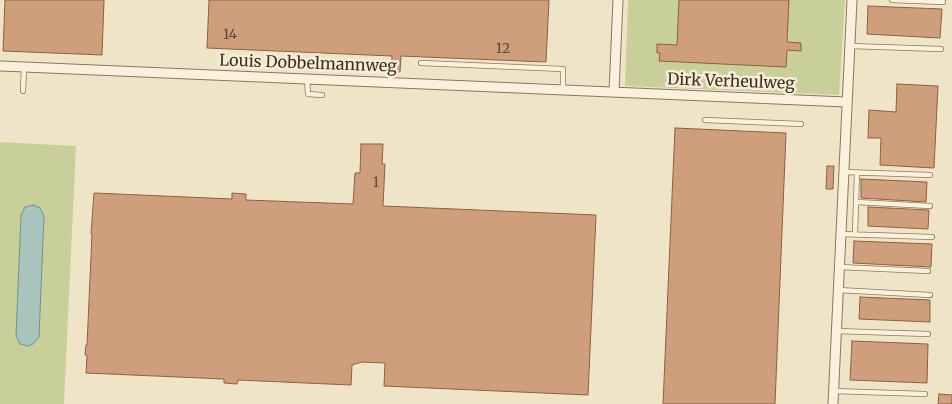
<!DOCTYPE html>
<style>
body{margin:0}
canvas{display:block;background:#f0e4c8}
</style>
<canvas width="952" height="404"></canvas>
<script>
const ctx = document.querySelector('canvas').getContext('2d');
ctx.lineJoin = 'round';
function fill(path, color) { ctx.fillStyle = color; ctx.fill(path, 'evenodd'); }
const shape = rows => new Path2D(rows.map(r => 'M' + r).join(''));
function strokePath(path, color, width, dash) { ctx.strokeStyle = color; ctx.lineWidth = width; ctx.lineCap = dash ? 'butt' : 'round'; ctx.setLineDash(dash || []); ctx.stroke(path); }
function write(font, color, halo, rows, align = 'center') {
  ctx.font = font + ' Merriweather,serif'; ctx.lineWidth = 5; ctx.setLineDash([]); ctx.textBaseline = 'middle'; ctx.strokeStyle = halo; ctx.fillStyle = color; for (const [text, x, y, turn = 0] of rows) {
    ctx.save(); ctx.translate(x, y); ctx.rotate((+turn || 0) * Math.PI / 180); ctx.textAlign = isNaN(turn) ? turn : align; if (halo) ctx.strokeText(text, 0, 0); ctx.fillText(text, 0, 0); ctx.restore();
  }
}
fill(shape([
 [628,0,845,0,839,95,625,86],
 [0,142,76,146,64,404,0,404],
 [31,205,40,208,43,213,33,344,28,346,20,344,17,339,21,215,25,207]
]), '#c9cf9b');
const water = shape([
 [34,205,40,208,44,216,39,337,33,344,28,346,20,344,16,336,21,215,25,207,34,205]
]);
fill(water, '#a9c4bc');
strokePath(water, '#6f938a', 1);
const building = shape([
 [5,0,104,0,102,55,3,51,5,0],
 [209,0,549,0,546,62,401,56,400,72,391,71,392,56,207,48,209,0],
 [679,0,789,0,787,42,801,43,801,51,787,50,786,67,659,61,660,53,657,53,657,44,677,45,679,0],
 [868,6,942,9,940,38,867,34,868,6],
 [897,84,938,86,934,168,880,165,881,138,868,138,869,110,896,112,897,84],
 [675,128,786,133,775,404,663,404,675,128],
 [361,144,383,144,382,164,385,164,383,206,596,215,588,395,384,386,385,363,362,362,352,365,351,385,238,380,237,384,224,383,224,379,86,373,87,355,85,355,86,345,87,345,92,234,91,234,94,193,232,199,232,193,246,194,246,200,353,204,355,173,360,173,361,144],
 [827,166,834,166,833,189,826,189,827,166],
 [861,179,927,182,926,202,861,198,861,179],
 [868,207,929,210,928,229,868,226,868,207],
 [854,241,932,244,931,267,853,263,854,241],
 [860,297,930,300,930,322,859,319,860,297],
 [852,341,928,344,927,383,850,380,852,341],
 [939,394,952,395,952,404,938,404,939,394]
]);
fill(building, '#cf9f7d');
strokePath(building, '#8d5f41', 1);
const lane = shape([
 [892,0,943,2],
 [850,46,941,49],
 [421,63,563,69,563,90],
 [307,79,308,94,322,95],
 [23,91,24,67],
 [705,120,801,124],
 [844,172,930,175],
 [856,202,930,206],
 [840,234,932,237],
 [855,234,857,173],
 [839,267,928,271],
 [838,290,930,295],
 [836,331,928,334],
 [833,391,925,394]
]);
const street = shape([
 [1,66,846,102],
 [614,92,618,0],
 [833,404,852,0]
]);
strokePath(lane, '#8d765c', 6);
strokePath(street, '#8d765c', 11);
strokePath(lane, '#faf1dc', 4.5);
strokePath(street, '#faf1dc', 9);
write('14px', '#624a37', null, [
 ["14",230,35],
 ["12",503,49],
 ["1",376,183]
]);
write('16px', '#3d2e20', '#f7eed8', [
 ["Louis Dobbelmannweg",308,64,2],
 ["Dirk Verheulweg",731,82,2]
]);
</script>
